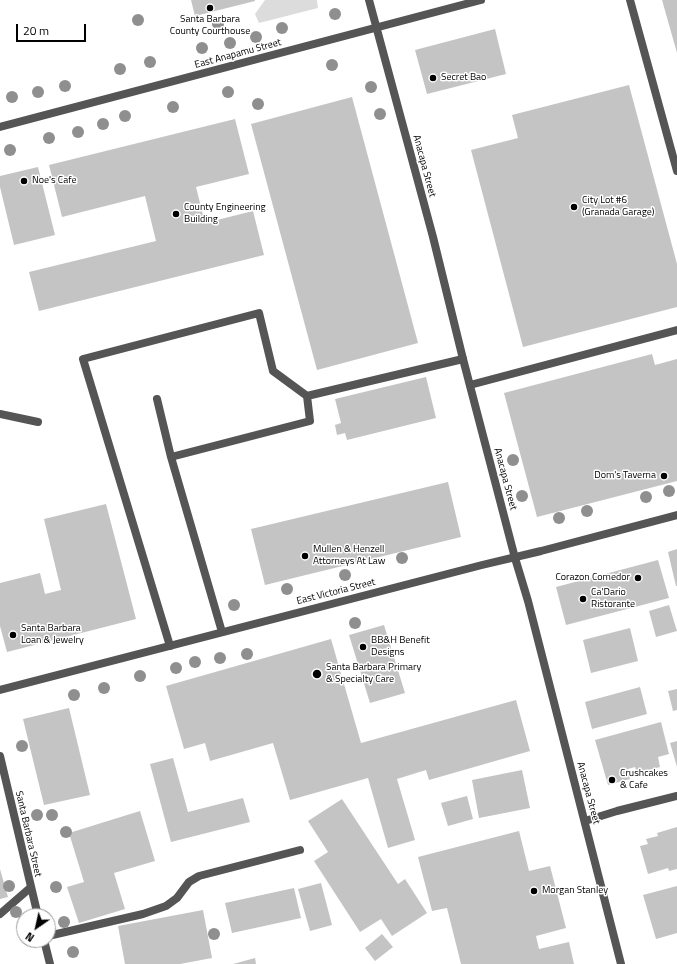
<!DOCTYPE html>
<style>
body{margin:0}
#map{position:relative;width:677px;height:964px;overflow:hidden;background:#fff;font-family:"Titillium Web",sans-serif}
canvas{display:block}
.north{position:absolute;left:16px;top:908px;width:40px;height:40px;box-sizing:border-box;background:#fff;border:1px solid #999;border-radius:50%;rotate:214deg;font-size:11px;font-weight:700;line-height:16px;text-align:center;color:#000}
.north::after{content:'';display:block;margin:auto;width:14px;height:18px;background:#000;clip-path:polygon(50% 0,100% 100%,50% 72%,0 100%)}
.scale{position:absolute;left:16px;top:24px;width:70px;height:18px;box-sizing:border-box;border:2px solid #000;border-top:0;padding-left:5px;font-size:12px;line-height:14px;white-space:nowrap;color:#000;-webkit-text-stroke:3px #fff;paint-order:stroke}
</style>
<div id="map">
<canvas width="677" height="964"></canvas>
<div class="north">N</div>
<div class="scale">20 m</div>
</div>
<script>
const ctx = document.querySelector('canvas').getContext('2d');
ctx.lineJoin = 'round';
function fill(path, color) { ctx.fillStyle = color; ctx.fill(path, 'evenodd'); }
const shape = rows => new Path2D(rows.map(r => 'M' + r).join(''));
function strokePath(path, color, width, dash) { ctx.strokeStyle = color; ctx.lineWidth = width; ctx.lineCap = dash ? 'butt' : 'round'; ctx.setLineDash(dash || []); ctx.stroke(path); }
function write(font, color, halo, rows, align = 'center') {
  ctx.font = font + ' "Titillium Web",sans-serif'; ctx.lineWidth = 3; ctx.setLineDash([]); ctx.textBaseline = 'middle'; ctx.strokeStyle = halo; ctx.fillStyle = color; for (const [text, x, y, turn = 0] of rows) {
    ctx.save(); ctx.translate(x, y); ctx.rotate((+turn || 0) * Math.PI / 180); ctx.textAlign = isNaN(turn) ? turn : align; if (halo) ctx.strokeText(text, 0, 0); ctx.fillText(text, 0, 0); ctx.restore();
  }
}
fill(shape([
 [265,0,317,0,318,8,259,23,255,14]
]), '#dcdcdc');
fill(shape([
 [191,0,255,0,255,1,195,16],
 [662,0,677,0,677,53],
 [495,29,506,74,427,94,415,50],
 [629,85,677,264,677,307,523,347,471,150,518,138,512,115],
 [352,97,418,343,317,370,251,124],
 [235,119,249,174,196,187,205,223,253,211,264,255,39,311,29,272,156,241,145,196,62,217,49,165],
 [38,167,55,235,14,245,0,187,0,176],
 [652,354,655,365,677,359,677,481,537,517,504,393],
 [426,377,436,418,347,440,345,433,337,435,335,425,341,423,335,399],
 [448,482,461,537,265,585,251,529],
 [106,504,136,619,7,652,0,626,0,583,40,573,45,594,61,590,44,519],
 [677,549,677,586,676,586,668,552],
 [658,560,669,598,566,625,556,587],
 [669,605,677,631,656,637,649,611],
 [384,625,405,693,370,703,349,635],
 [630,628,638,661,591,673,583,640],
 [331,639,361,743,516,700,530,751,429,780,426,770,397,779,415,840,388,848,368,778,290,800,273,743,210,761,205,743,184,749,166,686],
 [640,687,647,714,592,729,585,702],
 [677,689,677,710,673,711,668,691],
 [69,708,90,795,44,805,23,719],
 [661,722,669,754,658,757,660,767,637,773,635,767,628,769,630,779,608,785,595,740],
 [677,741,677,767,670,743],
 [173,758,188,812,243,798,250,822,171,842,150,764],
 [522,770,530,808,479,818,472,780],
 [467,796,473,819,448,826,441,803],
 [342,799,398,884,405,879,427,913,392,936,381,919,360,932,314,861,328,852,308,821],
 [140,811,155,861,114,873,125,909,79,923,67,887,84,882,69,833],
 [677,827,677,869,669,871,668,868,648,874,640,846,648,844,646,839,658,836,657,833],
 [519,831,529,871,550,866,566,928,536,936,539,949,569,942,574,964,461,964,447,908,432,911,418,857],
 [0,869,8,897,0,899],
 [321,883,332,925,310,931,298,889],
 [677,886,677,933,656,939,643,895],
 [294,888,301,918,232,933,225,903],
 [203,910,212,958,180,964,125,964,118,926],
 [382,934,393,947,375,961,365,948],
 [255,958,256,964,233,964]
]), '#c4c4c4');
strokePath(shape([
 [630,0,677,171],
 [470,385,677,330],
 [307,396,463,359],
 [157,399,171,457,222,632],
 [0,414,38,422],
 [170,646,83,359,259,313,273,371,307,396,310,421,171,457],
 [0,914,30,888],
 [48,936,143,914,166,906,177,898,189,882,199,876,300,850]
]), '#555', 8);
strokePath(shape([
 [0,690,482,565,541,551,677,515],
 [0,756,38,916],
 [585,821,617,811,677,796],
 [44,940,50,964]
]), '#555', 8);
strokePath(shape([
 [369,0,433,237,463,359,515,558,528,601,621,964],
 [0,127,481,0]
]), '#555', 8);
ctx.fillStyle = '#8f8f8f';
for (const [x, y] of [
 [335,14],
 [138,20],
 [218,24],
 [282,28],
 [256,37],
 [230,43],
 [202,48],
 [150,62],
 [332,65],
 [120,69],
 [65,86],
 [371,87],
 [38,92],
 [228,92],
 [12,97],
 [258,104],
 [173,107],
 [380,114],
 [125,116],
 [103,124],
 [78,132],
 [49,138],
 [10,150],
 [513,460],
 [669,491],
 [522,496],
 [646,497],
 [587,511],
 [559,518],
 [402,558],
 [345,575],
 [287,589],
 [234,605],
 [355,623],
 [247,654],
 [220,658],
 [195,662],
 [176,668],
 [140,676],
 [104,688],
 [74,695],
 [22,746],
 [37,815],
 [52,815],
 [66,832],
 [9,886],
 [56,887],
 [16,912],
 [64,922],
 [214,934],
 [73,952]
]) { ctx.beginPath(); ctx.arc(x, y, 6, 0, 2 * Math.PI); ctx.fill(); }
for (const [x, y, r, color] of [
 [210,8,4,"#000"],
 [433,78,4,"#000"],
 [24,181,4,"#000"],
 [574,207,4,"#000"],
 [176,214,4,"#000"],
 [664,476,4,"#000"],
 [305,556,4,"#000"],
 [638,578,4,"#000"],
 [583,599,4,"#000"],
 [13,635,4,"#000"],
 [363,647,4,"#000"],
 [317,674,5,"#000"],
 [612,780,4,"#000"],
 [534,891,4,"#000"]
]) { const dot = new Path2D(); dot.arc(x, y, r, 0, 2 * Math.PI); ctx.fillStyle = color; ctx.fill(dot); strokePath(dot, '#fff', 1.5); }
write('10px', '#000', '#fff', [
 ["Santa Barbara",210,20,"center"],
 ["County Courthouse",210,32,"center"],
 ["Secret Bao",441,78],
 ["Noe's Cafe",32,181],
 ["City Lot #6",582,201],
 ["(Granada Garage)",582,213],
 ["County Engineering",184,208],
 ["Building",184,220],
 ["Dom's Taverna",656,476,"right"],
 ["Mullen & Henzell",313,550],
 ["Attorneys At Law",313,562],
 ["Corazon Comedor",630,578,"right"],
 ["Ca'Dario",591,593],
 ["Ristorante",591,605],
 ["Santa Barbara",21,629],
 ["Loan & Jewelry",21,641],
 ["BB&H Benefit",371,641],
 ["Designs",371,653],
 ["Santa Barbara Primary",326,668],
 ["& Specialty Care",326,680],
 ["Crushcakes",620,774],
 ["& Cafe",620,786],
 ["Morgan Stanley",542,891]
], 'left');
write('10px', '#000', '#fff', [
 ["East Anapamu Street",238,54,-15],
 ["Anacapa Street",424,166,75],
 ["Anacapa Street",505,479,75],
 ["East Victoria Street",336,592,-14],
 ["Anacapa Street",588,793,75],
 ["Santa Barbara Street",28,834,77]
]);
</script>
